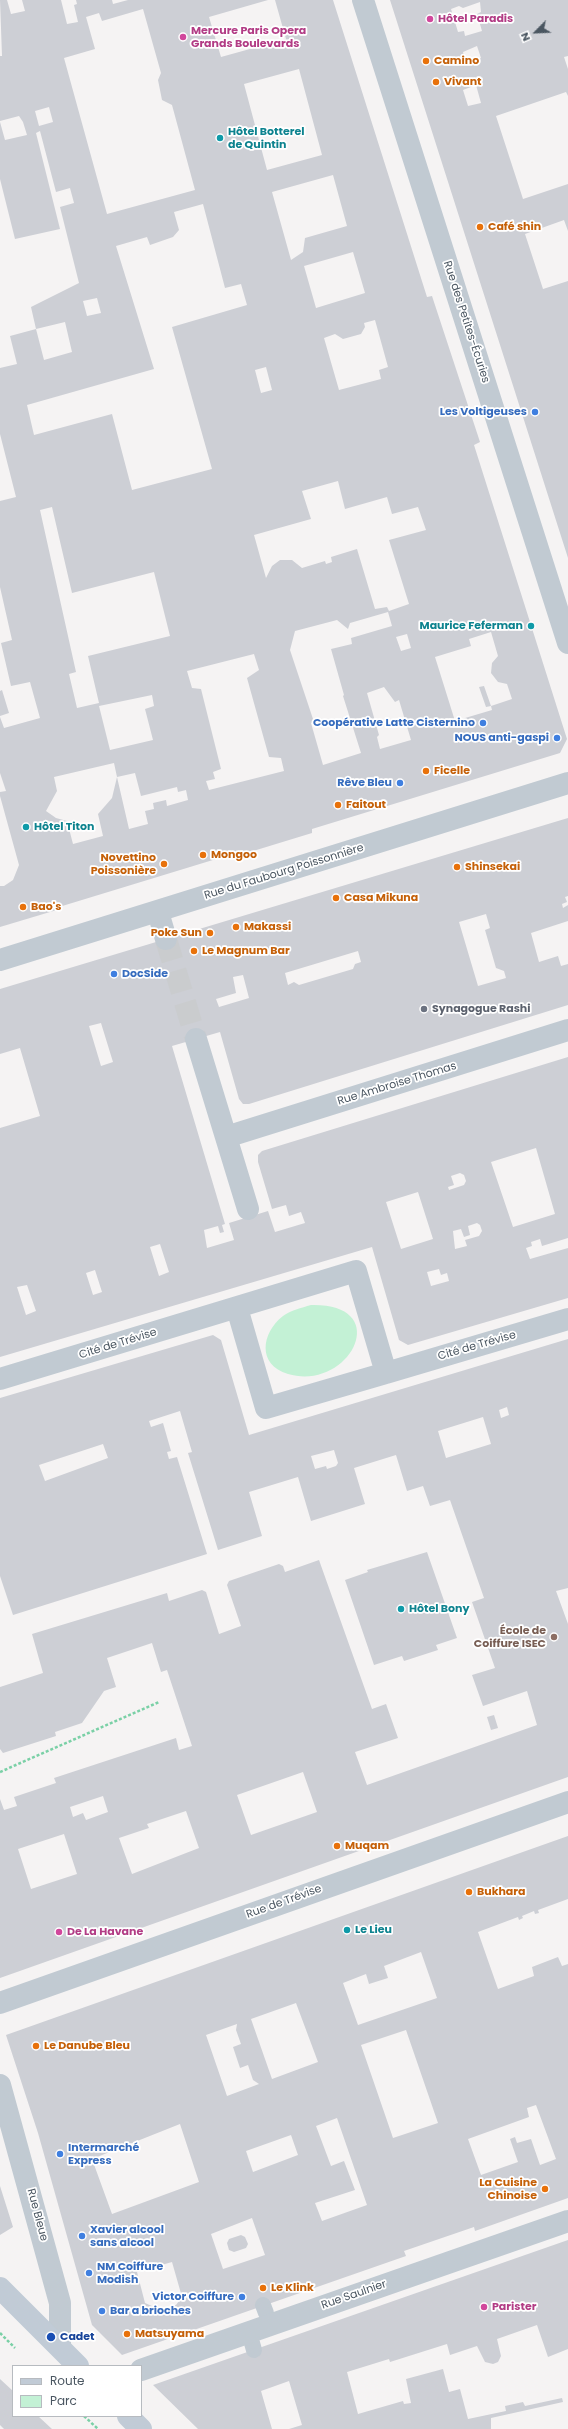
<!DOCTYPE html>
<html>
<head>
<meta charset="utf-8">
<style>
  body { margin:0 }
  #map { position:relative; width:568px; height:2429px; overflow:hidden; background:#f5f3f3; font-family:Poppins,sans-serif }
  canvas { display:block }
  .legend { position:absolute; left:12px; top:2365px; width:130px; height:52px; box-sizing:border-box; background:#fff; border:1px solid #b7bbc0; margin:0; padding:5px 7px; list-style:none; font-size:12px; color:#4a5661 }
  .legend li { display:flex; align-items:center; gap:8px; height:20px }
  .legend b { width:20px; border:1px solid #b7bbc0 }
  .north { position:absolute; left:516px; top:12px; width:40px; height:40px; -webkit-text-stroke:3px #fff; paint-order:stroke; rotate:246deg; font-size:11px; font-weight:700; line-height:16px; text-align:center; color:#4a5661 }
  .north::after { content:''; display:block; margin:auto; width:14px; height:18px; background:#4a5661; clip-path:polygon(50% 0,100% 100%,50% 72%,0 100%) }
</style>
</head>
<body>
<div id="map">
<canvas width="568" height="2429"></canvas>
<ul class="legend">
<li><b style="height:5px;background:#c1cbd6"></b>Route</li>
<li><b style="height:11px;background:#c3f1d5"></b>Parc</li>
</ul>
<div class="north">N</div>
</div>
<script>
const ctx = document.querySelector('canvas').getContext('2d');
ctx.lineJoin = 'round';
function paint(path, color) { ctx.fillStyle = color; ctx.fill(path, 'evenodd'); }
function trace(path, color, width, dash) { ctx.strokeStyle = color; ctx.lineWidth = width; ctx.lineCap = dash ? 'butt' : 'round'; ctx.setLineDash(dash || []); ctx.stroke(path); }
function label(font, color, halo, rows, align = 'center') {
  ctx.font = font + ' Poppins,sans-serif'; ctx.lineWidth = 3.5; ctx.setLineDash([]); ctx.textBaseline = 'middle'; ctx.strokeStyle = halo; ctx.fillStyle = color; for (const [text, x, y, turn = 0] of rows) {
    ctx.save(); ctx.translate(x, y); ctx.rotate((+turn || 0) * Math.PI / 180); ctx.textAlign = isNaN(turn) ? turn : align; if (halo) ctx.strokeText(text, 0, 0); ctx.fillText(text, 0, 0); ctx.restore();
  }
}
const green = new Path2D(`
  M 311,1305 C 395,1303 350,1392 288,1374 C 257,1365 261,1333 283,1316 C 291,1310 301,1308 311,1305 Z`);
const building = new Path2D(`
  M 0,0 L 7,0 L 11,14 L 25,11 L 22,0 L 61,0 L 67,24 L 78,22 L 74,5 L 77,4 L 76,0 L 112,0 L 113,4 L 128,0 L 268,0 L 209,17 L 221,57 L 286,39 L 275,0 L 333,0 L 427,297 L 432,296 L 480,442 L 474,445 L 567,739 L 560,753 L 312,829 L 312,833 L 227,859 L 226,856 L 59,907 L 60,909 L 0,927 L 0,886 L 4,886 L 13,880 L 19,865 L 0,796 L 0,792 L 6,791 L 0,773 L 0,717 L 4,728 L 40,718 L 30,682 L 11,686 L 1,643 L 12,640 L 0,587 L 0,501 L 16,497 L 0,434 L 0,368 L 17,364 L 10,336 L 36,329 L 44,360 L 72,352 L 65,322 L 36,329 L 31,307 L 79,283 L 60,207 L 74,203 L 70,188 L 56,192 L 40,131 L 36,133 L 60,229 L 15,239 L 0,179 L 0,122 L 5,140 L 27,135 L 23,122 L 19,116 L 0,121 L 0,56 L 2,56 ZM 143,9 L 161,73 L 158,80 L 162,100 L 172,105 L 195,190 L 107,214 L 64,58 L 95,49 L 86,17 L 99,13 L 102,21 ZM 299,69 L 322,155 L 267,170 L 244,84 ZM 49,107 L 53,122 L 39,126 L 35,111 ZM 333,175 L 347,226 L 305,238 L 303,252 L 291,260 L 272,192 ZM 203,204 L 225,288 L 241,284 L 247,305 L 172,327 L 212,469 L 132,490 L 112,414 L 34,435 L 27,405 L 154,369 L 116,246 L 147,237 L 150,245 L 173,237 L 179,230 L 174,212 ZM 353,252 L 365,293 L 316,308 L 304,266 ZM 97,298 L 101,313 L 87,316 L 83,301 ZM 375,320 L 388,367 L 379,370 L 381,379 L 339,390 L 324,338 L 335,334 L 343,339 L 361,334 L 365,327 L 364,323 ZM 266,367 L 272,390 L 261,393 L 255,370 ZM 338,481 L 345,509 L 387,497 L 392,514 L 418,507 L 426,530 L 389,540 L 409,604 L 389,611 L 387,607 L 375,609 L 357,549 L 331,557 L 332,562 L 326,564 L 325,561 L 302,568 L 292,560 L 280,560 L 272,566 L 266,578 L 254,535 L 311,519 L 302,491 ZM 52,507 L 72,593 L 154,572 L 170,636 L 88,656 L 99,703 L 77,708 L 69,674 L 76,672 L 40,510 ZM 388,612 L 392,626 L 351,638 L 352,644 L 331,649 L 344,695 L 343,696 L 361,753 L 323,765 L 311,723 L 314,722 L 290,650 L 295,631 L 337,620 L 348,629 L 350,623 ZM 491,632 L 498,656 L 492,663 L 491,673 L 498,682 L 507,684 L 512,699 L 491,706 L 492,710 L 455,721 L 435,657 L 471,646 L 469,639 ZM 407,634 L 411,648 L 401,651 L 396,637 ZM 254,654 L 259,670 L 247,678 L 269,757 L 281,758 L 284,771 L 209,790 L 206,781 L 215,779 L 213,772 L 221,769 L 201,689 L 192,688 L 187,671 ZM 384,687 L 395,702 L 399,700 L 411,740 L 380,749 L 377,737 L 379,735 L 367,693 ZM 152,695 L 154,706 L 145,709 L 153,740 L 110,750 L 99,706 ZM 114,763 L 117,777 L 135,773 L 141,796 L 177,787 L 178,792 L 186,790 L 188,800 L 167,806 L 166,800 L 153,803 L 154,809 L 145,811 L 148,824 L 129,829 L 117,777 L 112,798 L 98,814 L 103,836 L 73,844 L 67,821 L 56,818 L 46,811 L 57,791 L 54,777 Z
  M 390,0 L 568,0 L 568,56 L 564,57 L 568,69 L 568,96 L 566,92 L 496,116 L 523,199 L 568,184 L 568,231 L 564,220 L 525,234 L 543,289 L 568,281 L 568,558 ZM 480,2 L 481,12 L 477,14 L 482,31 L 465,36 L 464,31 L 458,32 L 451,9 L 459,6 L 463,8 ZM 477,46 L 481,58 L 467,65 L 463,52 ZM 476,85 L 481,103 L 468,106 L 463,90 Z
  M 484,686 L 491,706 L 486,707 L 479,687 Z
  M 2,690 L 9,713 L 0,716 L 0,691 Z
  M 568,818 L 568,896 L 565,897 L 567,902 L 562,904 L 563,908 L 568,905 L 568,921 L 531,933 L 539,962 L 558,956 L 561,966 L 568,964 L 568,1005 L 249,1104 L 243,1104 L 239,1099 L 220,1032 L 172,1046 L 225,1224 L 222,1225 L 224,1232 L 220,1233 L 218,1226 L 204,1230 L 207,1248 L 234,1240 L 229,1223 L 268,1211 L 275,1232 L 305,1223 L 301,1212 L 289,1216 L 286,1205 L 272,1209 L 258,1162 L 258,1155 L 262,1151 L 568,1057 L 568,1238 L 542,1246 L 540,1239 L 531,1242 L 532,1246 L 526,1248 L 530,1259 L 568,1248 L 568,1298 L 408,1345 L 399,1340 L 372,1247 L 0,1357 L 0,1128 L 40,1116 L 20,1048 L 0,1054 L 0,989 ZM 486,914 L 490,928 L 485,930 L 496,968 L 504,971 L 506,978 L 478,986 L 459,922 ZM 358,951 L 361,962 L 355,964 L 353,969 L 299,985 L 294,982 L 288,985 L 285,973 ZM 243,975 L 249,998 L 219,1007 L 216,999 L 236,993 L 233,977 ZM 101,1023 L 113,1062 L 101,1066 L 89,1026 ZM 536,1148 L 555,1214 L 513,1227 L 491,1162 ZM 460,1173 L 464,1175 L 466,1181 L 464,1185 L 449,1190 L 448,1187 L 454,1185 L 451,1176 ZM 418,1192 L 433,1239 L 401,1249 L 386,1202 ZM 477,1223 L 480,1225 L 482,1231 L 479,1236 L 465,1240 L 467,1246 L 455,1249 L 453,1231 L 461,1229 L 464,1237 L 470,1235 L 468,1226 ZM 160,1244 L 169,1272 L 159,1276 L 150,1247 ZM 439,1269 L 441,1275 L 447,1273 L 449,1281 L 431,1286 L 427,1272 ZM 95,1270 L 102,1292 L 93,1295 L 86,1273 ZM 27,1285 L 36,1311 L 26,1315 L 17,1287 Z
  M 213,1335 L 221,1340 L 249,1435 L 568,1339 L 568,1588 L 556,1591 L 568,1624 L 568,1777 L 0,1978 L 0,1799 L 4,1810 L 17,1806 L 14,1797 L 56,1783 L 54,1778 L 176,1738 L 179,1750 L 192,1746 L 167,1670 L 161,1672 L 152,1643 L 107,1658 L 116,1687 L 104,1691 L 82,1723 L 55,1732 L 56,1736 L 3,1753 L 0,1749 L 0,1687 L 43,1673 L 32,1634 L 167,1593 L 169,1601 L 202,1590 L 206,1592 L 219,1634 L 241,1626 L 227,1585 L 229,1581 L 279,1564 L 283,1566 L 285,1572 L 319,1560 L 372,1709 L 386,1704 L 398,1738 L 355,1752 L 367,1785 L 537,1725 L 527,1691 L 483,1706 L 472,1675 L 495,1668 L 472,1602 L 484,1598 L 450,1500 L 430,1506 L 423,1486 L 407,1491 L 396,1455 L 354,1468 L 365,1504 L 311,1521 L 298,1477 L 249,1492 L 262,1536 L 218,1550 L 188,1453 L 192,1452 L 180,1411 L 149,1421 L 151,1427 L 163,1423 L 171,1451 L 167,1452 L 169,1459 L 177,1457 L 207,1554 L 13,1615 L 0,1576 L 0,1398 ZM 507,1407 L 509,1415 L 501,1418 L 499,1410 ZM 483,1417 L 491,1444 L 446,1458 L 438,1431 ZM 103,1444 L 108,1458 L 45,1481 L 39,1465 ZM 334,1450 L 338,1463 L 336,1466 L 327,1469 L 326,1466 L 315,1469 L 311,1456 ZM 303,1772 L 317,1812 L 251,1835 L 237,1795 ZM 103,1796 L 108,1812 L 86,1820 L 83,1813 L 73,1817 L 70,1807 ZM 186,1811 L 199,1848 L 132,1874 L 119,1838 L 149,1828 L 147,1824 ZM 64,1834 L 77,1874 L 31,1889 L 18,1849 Z
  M 427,1552 L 457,1638 L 436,1645 L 438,1650 L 404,1661 L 402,1656 L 374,1665 L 345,1580 L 368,1572 L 367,1570 Z
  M 494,1715 L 498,1728 L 491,1730 L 487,1717 Z
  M 568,1836 L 568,1899 L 538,1910 L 539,1913 L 535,1914 L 534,1911 L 522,1916 L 523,1918 L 519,1920 L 518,1917 L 478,1932 L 498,1989 L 534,1976 L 532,1967 L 558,1957 L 562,1966 L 568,1964 L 568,2198 L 475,2231 L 474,2227 L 404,2251 L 406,2256 L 122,2355 L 92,2325 L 38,2133 L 6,2035 ZM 421,1952 L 437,1998 L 358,2025 L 343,1983 L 366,1974 L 369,1984 L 388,1978 L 384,1966 ZM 296,2003 L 318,2062 L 272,2079 L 251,2019 ZM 237,2024 L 236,2030 L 241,2044 L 233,2047 L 240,2068 L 248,2065 L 253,2080 L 259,2084 L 227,2096 L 206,2035 ZM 406,2030 L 438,2123 L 393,2138 L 361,2045 ZM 536,2105 L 556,2159 L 540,2165 L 531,2139 L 517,2143 L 515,2137 L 510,2139 L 518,2162 L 481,2175 L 468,2139 L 529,2117 L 527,2108 ZM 337,2118 L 367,2205 L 322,2221 L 315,2203 L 355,2190 L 344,2161 L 331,2166 L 316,2126 ZM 180,2124 L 199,2182 L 112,2214 L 92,2159 ZM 291,2135 L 298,2155 L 253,2172 L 246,2151 ZM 252,2218 L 265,2255 L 223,2269 L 211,2234 ZM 172,2262 L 182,2297 L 176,2305 L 161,2310 L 145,2303 L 137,2272 Z
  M 0,2186 L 13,2227 L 0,2235 Z
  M 241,2235 L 245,2237 L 248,2244 L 246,2248 L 234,2252 L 229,2250 L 227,2243 L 229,2239 Z
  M 568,2240 L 568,2349 L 548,2357 L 537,2325 L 497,2339 L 501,2356 L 498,2362 L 493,2364 L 485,2362 L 477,2346 L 450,2355 L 447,2344 L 390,2362 L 389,2359 L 347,2372 L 358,2414 L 403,2401 L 404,2404 L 411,2403 L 406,2379 L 443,2369 L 449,2392 L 460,2389 L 468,2419 L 506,2411 L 505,2406 L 523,2402 L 525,2406 L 562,2398 L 563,2402 L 491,2418 L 491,2429 L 289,2429 L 302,2425 L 289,2381 L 261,2391 L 272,2429 L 198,2429 L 153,2385 Z
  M 0,2379 L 13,2391 L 13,2416 L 38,2416 L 52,2429 L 4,2429 L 0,2425 Z`);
const minorTunnel = new Path2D(`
  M 166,939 L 196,1039`);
const path = new Path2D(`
  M 0,1772 L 159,1702
  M 0,2333 L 15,2348
  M 84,2416 L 98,2429`);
const service = new Path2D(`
  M 263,2305 L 266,2313
  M 252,2343 L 254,2350`);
const pedestrian = new Path2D(`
  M 158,912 L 166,939`);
const minor = new Path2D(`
  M 363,0 L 568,643
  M 196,1039 L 248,1209
  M 226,1137 L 568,1030
  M 237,1308 L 266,1408 L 386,1373
  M 0,1379 L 356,1271 L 386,1373 L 568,1319
  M 0,2003 L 568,1802
  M 0,2085 L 60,2303 L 60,2347
  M 141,2370 L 568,2221`);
const tertiary = new Path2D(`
  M 0,960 L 568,783`);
const secondary = new Path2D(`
  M 0,2288 L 78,2366
  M 128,2416 L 141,2429`);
const markers = [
  [430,19,4,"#d1479c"],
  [183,37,4,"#d1479c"],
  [426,61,4,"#e8710a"],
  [436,82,4,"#e8710a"],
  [220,138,4,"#0f9aa8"],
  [480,227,4,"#e8710a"],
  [535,412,4,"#3f7fe0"],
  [531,626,4,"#0f9aa8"],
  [483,723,4,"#3f7fe0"],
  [557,738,4,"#3f7fe0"],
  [426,771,4,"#e8710a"],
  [400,783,4,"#3f7fe0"],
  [338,805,4,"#e8710a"],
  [26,827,4,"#0f9aa8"],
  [203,855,4,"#e8710a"],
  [164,864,4,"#e8710a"],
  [457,867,4,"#e8710a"],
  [336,898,4,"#e8710a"],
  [23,907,4,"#e8710a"],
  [236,927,4,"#e8710a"],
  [210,933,4,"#e8710a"],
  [194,951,4,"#e8710a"],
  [114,974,4,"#3f7fe0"],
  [424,1009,4,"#6b7280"],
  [401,1609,4,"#0f9aa8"],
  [554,1637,4,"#8d6e63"],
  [337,1846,4,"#e8710a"],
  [469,1892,4,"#e8710a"],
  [347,1930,4,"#0f9aa8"],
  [59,1932,4,"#d1479c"],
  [36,2046,4,"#e8710a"],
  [60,2154,4,"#3f7fe0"],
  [545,2189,4,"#e8710a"],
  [82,2236,4,"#3f7fe0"],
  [89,2273,4,"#3f7fe0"],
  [263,2288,4,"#e8710a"],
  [242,2297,4,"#3f7fe0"],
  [484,2307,4,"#d1479c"],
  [102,2311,4,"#3f7fe0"],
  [127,2334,4,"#e8710a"],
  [51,2337,5,"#1a4fb4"]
];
const hotelNames = [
  ["Hôtel Paradis",438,19],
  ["Mercure Paris Opera",191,31],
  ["Grands Boulevards",191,44],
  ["De La Havane",67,1932],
  ["Parister",492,2307]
];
const foodNames = [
  ["Camino",434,61],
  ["Vivant",444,82],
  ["Café shin",488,227],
  ["Ficelle",434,771],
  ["Faitout",346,805],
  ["Mongoo",211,855],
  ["Novettino",156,858,"right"],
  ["Poissonière",156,871,"right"],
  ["Shinsekai",465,867],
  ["Casa Mikuna",344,898],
  ["Bao's",31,907],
  ["Makassi",244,927],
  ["Poke Sun",202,933,"right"],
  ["Le Magnum Bar",202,951],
  ["Muqam",345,1846],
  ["Bukhara",477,1892],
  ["Le Danube Bleu",44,2046],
  ["La Cuisine",537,2183,"right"],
  ["Chinoise",537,2196,"right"],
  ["Le Klink",271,2288],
  ["Matsuyama",135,2334]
];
const cultureNames = [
  ["Hôtel Botterel",228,132],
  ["de Quintin",228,145],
  ["Maurice Feferman",523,626,"right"],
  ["Hôtel Titon",34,827],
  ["Hôtel Bony",409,1609],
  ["Le Lieu",355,1930]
];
const streetNames = [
  ["Rue des Petites-Écuries",466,322,72],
  ["Rue du Faubourg Poissonnière",284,872,-17],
  ["Rue Ambroise Thomas",397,1084,-17],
  ["Cité de Trévise",118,1344,-17],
  ["Cité de Trévise",477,1346,-16],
  ["Rue de Trévise",284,1902,-20],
  ["Rue Bleue",37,2215,75],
  ["Rue Saulnier",354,2295,-19]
];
const shopNames = [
  ["Les Voltigeuses",527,412],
  ["Coopérative Latte Cisternino",475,723],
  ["NOUS anti-gaspi",549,738],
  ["Rêve Bleu",392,783],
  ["DocSide",122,974,"left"],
  ["Intermarché",68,2148,"left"],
  ["Express",68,2161,"left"],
  ["Xavier alcool",90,2230,"left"],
  ["sans alcool",90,2243,"left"],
  ["NM Coiffure",97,2267,"left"],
  ["Modish",97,2280,"left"],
  ["Victor Coiffure",234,2297],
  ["Bar a brioches",110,2311,"left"]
];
const worshipNames = [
  ["Synagogue Rashi",432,1009]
];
const educationNames = [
  ["École de",546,1631],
  ["Coiffure ISEC",546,1644]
];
const transitNames = [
  ["Cadet",60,2337]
];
paint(green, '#c3f1d5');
paint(building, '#cdcfd5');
trace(minorTunnel, '#caccce', 22, [22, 11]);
trace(path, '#7ad0a6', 2.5, [3, 2]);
trace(service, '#c1cad2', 16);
trace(pedestrian, '#c1cad2', 22);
trace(minor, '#c1cad2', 22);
trace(tertiary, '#c1cad2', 22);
trace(secondary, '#c1cbd6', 22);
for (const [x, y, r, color] of markers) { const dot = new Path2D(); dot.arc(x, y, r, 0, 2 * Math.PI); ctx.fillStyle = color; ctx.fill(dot); trace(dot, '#fff', 1.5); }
label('bold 11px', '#b23c85', '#fff', hotelNames, 'left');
label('bold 11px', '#c56008', '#fff', foodNames, 'left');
label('bold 11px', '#0d838f', '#fff', cultureNames, 'left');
label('11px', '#4a5661', '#fff', streetNames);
label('bold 11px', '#366cbe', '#fff', shopNames, 'right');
label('bold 11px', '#5b616d', '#fff', worshipNames, 'left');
label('bold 11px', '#785e54', '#fff', educationNames, 'right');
label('bold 11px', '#164399', '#fff', transitNames, 'left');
</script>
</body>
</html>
